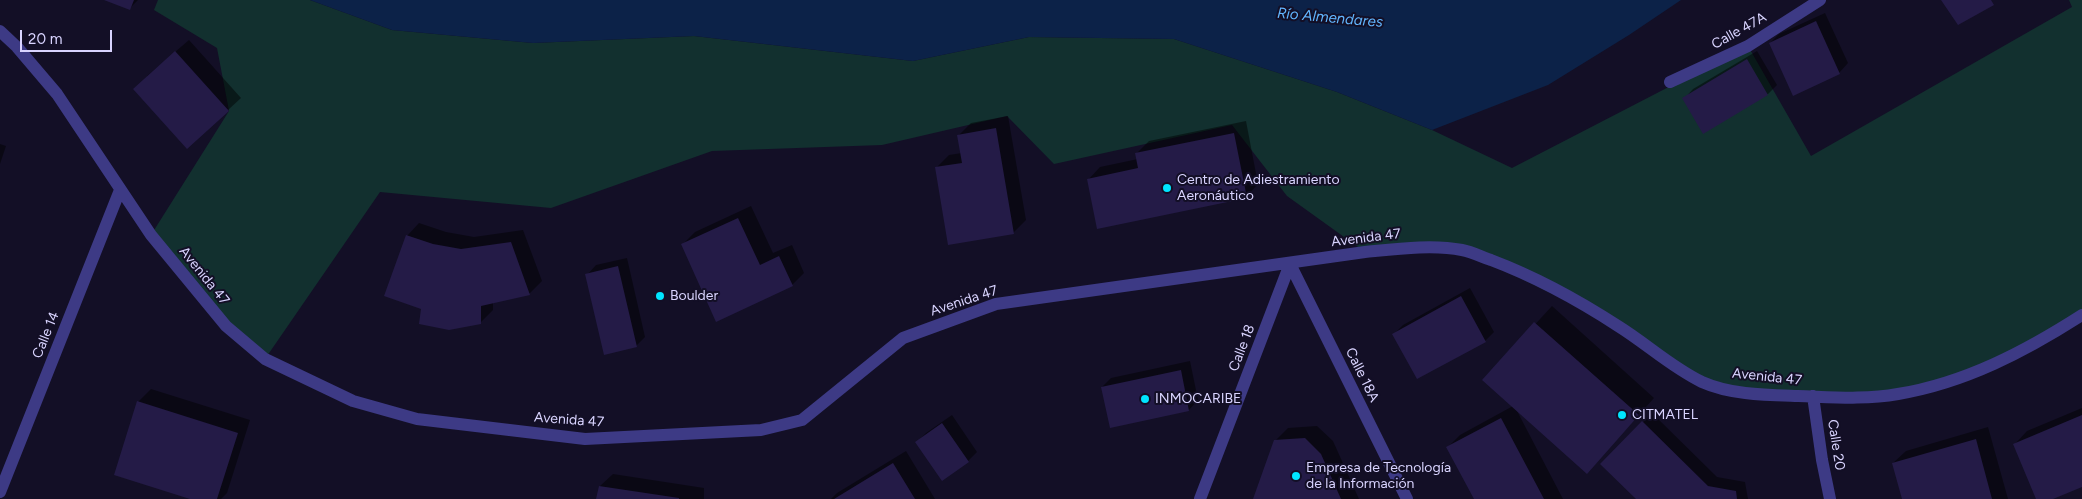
<!DOCTYPE html>
<html>
<head>
<meta charset="utf-8">
<style>
  body { margin:0 }
  #map { position:relative; width:2082px; height:499px; overflow:hidden; background:#130f26; font-family:Figtree,sans-serif }
  canvas { display:block }
  .scale { position:absolute; left:20px; top:30px; width:92px; height:22px; box-sizing:border-box; border:2px solid #d9d4ff; border-top:0; padding-left:6px; font-size:15px; line-height:18px; white-space:nowrap; color:#d9d4ff; -webkit-text-stroke:4px #130f26; paint-order:stroke }
</style>
</head>
<body>
<div id="map">
<canvas width="2082" height="499"></canvas>
<div class="scale">20 m</div>
</div>
<script>
const ctx = document.querySelector('canvas').getContext('2d');
ctx.lineJoin = 'round';
function paint(path, color) { ctx.fillStyle = color; ctx.fill(path, 'evenodd'); }
function trace(path, color, width, dash) { ctx.strokeStyle = color; ctx.lineWidth = width; ctx.lineCap = dash ? 'butt' : 'round'; ctx.setLineDash(dash || []); ctx.stroke(path); }
function label(font, color, halo, rows, align = 'center') {
  ctx.font = font + ' Figtree,sans-serif'; ctx.lineWidth = 4; ctx.setLineDash([]); ctx.textBaseline = 'middle'; ctx.strokeStyle = halo; ctx.fillStyle = color; for (const [text, x, y, turn = 0] of rows) {
    ctx.save(); ctx.translate(x, y); ctx.rotate((+turn || 0) * Math.PI / 180); ctx.textAlign = isNaN(turn) ? turn : align; if (halo) ctx.strokeText(text, 0, 0); ctx.fillText(text, 0, 0); ctx.restore();
  }
}
const green = new Path2D(`
  M 158,0 L 310,0 L 392,30 L 533,43 L 694,36 L 913,61 L 1029,37 L 1174,39 L 1337,92 L 1432,130 L 1512,168 L 1748,46 L 1811,156 L 2072,7 L 2069,0 L 2082,0 L 2082,315 L 2030,347 L 1897,395 L 1780,395 L 1703,382 L 1619,326 L 1462,250 L 1365,252 L 1287,196 L 1232,125 L 1054,164 L 1007,116 L 882,145 L 712,151 L 551,208 L 380,192 L 265,359 L 226,326 L 151,235 L 229,111 L 217,48 L 154,10 Z`);
const water = new Path2D(`
  M 310,0 L 1681,0 L 1629,35 L 1548,85 L 1432,130 L 1337,92 L 1174,39 L 1029,37 L 913,61 L 694,36 L 533,43 L 392,30 Z`);
const shadow = new Path2D(`
  M 107,0 L 138,0 L 129,9 Z
  M 1825,13 L 1848,63 L 1839,73 L 1770,43 L 1779,34 Z
  M 189,40 L 241,98 L 228,110 L 147,76 Z
  M 1757,51 L 1777,85 L 1768,94 L 1704,132 L 1684,99 L 1693,89 Z
  M 1008,116 L 1026,220 L 1013,233 L 936,168 L 949,155 L 962,153 L 959,135 L 971,123 Z
  M 1246,121 L 1258,184 L 1246,197 L 1088,180 L 1100,167 L 1138,159 L 1136,154 L 1149,141 Z
  M 0,144 L 6,146 L 0,164 Z
  M 751,206 L 773,253 L 792,245 L 804,273 L 792,285 L 682,245 L 695,232 Z
  M 419,223 L 446,232 L 474,237 L 523,230 L 542,281 L 530,293 L 493,302 L 493,310 L 480,323 L 422,308 L 407,236 Z
  M 627,258 L 645,337 L 636,346 L 587,275 L 596,265 Z
  M 1470,288 L 1494,332 L 1485,341 L 1394,334 L 1403,325 Z
  M 1552,306 L 1654,398 L 1587,472 L 1516,409 L 1563,499 L 1475,499 L 1448,447 L 1460,435 L 1513,406 L 1484,380 Z
  M 1190,361 L 1198,400 L 1189,410 L 1111,427 L 1102,387 L 1111,378 Z
  M 151,389 L 250,420 L 227,493 L 221,499 L 195,499 L 138,402 Z
  M 2082,408 L 2082,486 L 2050,499 L 2038,499 L 2015,444 L 2027,431 Z
  M 1652,413 L 1717,477 L 1745,482 L 1748,499 L 1637,499 L 1602,464 Z
  M 952,415 L 977,452 L 968,461 L 917,442 L 926,433 Z
  M 1317,426 L 1333,441 L 1359,499 L 1254,499 L 1275,441 L 1288,428 Z
  M 1988,427 L 2008,499 L 1903,499 L 1893,463 L 1906,451 Z
  M 906,451 L 935,499 L 831,499 L 837,493 Z
  M 613,474 L 704,488 L 704,499 L 597,499 L 600,486 Z`);
const building = new Path2D(`
  M 104,0 L 134,0 L 130,10 Z
  M 1941,0 L 1991,0 L 1994,5 L 1958,25 Z
  M 1816,21 L 1840,74 L 1793,96 L 1769,43 Z
  M 175,51 L 229,111 L 187,149 L 133,89 Z
  M 1747,59 L 1768,95 L 1703,134 L 1682,98 Z
  M 996,128 L 1014,234 L 948,245 L 935,167 L 962,163 L 957,135 Z
  M 1234,133 L 1247,198 L 1097,229 L 1087,179 L 1138,168 L 1135,153 Z
  M 738,218 L 760,265 L 779,256 L 793,286 L 716,322 L 681,244 Z
  M 406,235 L 433,244 L 461,249 L 511,242 L 530,295 L 481,306 L 481,324 L 449,330 L 419,324 L 421,309 L 384,296 Z
  M 618,266 L 637,347 L 604,355 L 585,274 Z
  M 1461,296 L 1486,342 L 1417,379 L 1392,334 Z
  M 1534,322 L 1639,415 L 1587,474 L 1482,380 Z
  M 1181,370 L 1189,411 L 1110,428 L 1101,387 Z
  M 137,401 L 238,433 L 217,499 L 190,499 L 114,475 Z
  M 2082,415 L 2082,487 L 2053,499 L 2036,499 L 2013,444 Z
  M 1501,418 L 1544,499 L 1474,499 L 1446,447 Z
  M 1642,421 L 1708,486 L 1736,491 L 1737,499 L 1636,499 L 1600,464 Z
  M 942,423 L 969,462 L 942,481 L 915,442 Z
  M 1305,438 L 1321,454 L 1341,499 L 1253,499 L 1274,440 Z
  M 1976,439 L 1992,499 L 1902,499 L 1892,463 Z
  M 893,463 L 915,499 L 834,499 Z
  M 599,486 L 679,498 L 679,499 L 596,499 Z`);
const minor = new Path2D(`
  M 0,31 L 17,47 L 57,94 L 151,235 L 226,326 L 265,359 L 353,401 L 417,419 L 585,439 L 761,430 L 802,420 L 903,338 L 996,304 L 1365,252 C 1395,249 1433,244 1462,250 C 1472,252 1482,257 1491,260 C 1536,277 1578,300 1618,326 C 1647,344 1671,367 1702,382 C 1731,395 1767,395 1798,396 C 1831,397 1865,400 1898,394 C 1965,383 2026,351 2082,315
  M 1670,82 L 1748,46 L 1820,0
  M 1290,264 L 1407,499
  M 1813,396 L 1822,460 L 1830,499
  M 0,492 L 120,190
  M 1200,499 L 1290,264`);
const markers = [
  [1167,188,5,"#00e5ff"],
  [660,296,5,"#00e5ff"],
  [1145,399,5,"#00e5ff"],
  [1622,415,5,"#00e5ff"],
  [1296,476,5,"#00e5ff"]
];
const streetNames = [
  ["Calle 47A",1739,31,-29],
  ["Avenida 47",1366,238,-7],
  ["Avenida 47",204,276,51],
  ["Avenida 47",964,301,-18],
  ["Calle 14",46,335,-68],
  ["Calle 18",1242,348,-69],
  ["Calle 18A",1362,375,64],
  ["Avenida 47",1767,377,6],
  ["Avenida 47",569,420,4],
  ["Calle 20",1836,445,81]
];
const poiNames = [
  ["Centro de Adiestramiento",1177,180],
  ["Aeronáutico",1177,196],
  ["Boulder",670,296],
  ["INMOCARIBE",1155,399],
  ["CITMATEL",1632,415],
  ["Empresa de Tecnología",1306,468],
  ["de la Información",1306,484]
];
const waterNames = [
  ["Río Almendares",1330,18,5]
];
paint(green, '#12302f');
paint(water, '#0c2248');
paint(shadow, '#0007');
paint(building, '#241b47');
trace(minor, '#3d3a85', 12);
for (const [x, y, r, color] of markers) { const dot = new Path2D(); dot.arc(x, y, r, 0, 2 * Math.PI); ctx.fillStyle = color; ctx.fill(dot); trace(dot, '#130f26', 2); }
label('14px', '#d9d4ff', '#130f26', streetNames);
label('14px', '#d9d4ff', '#130f26', poiNames, 'left');
label('italic 15px', '#62b6ff', '#130f26', waterNames);
</script>
</body>
</html>
